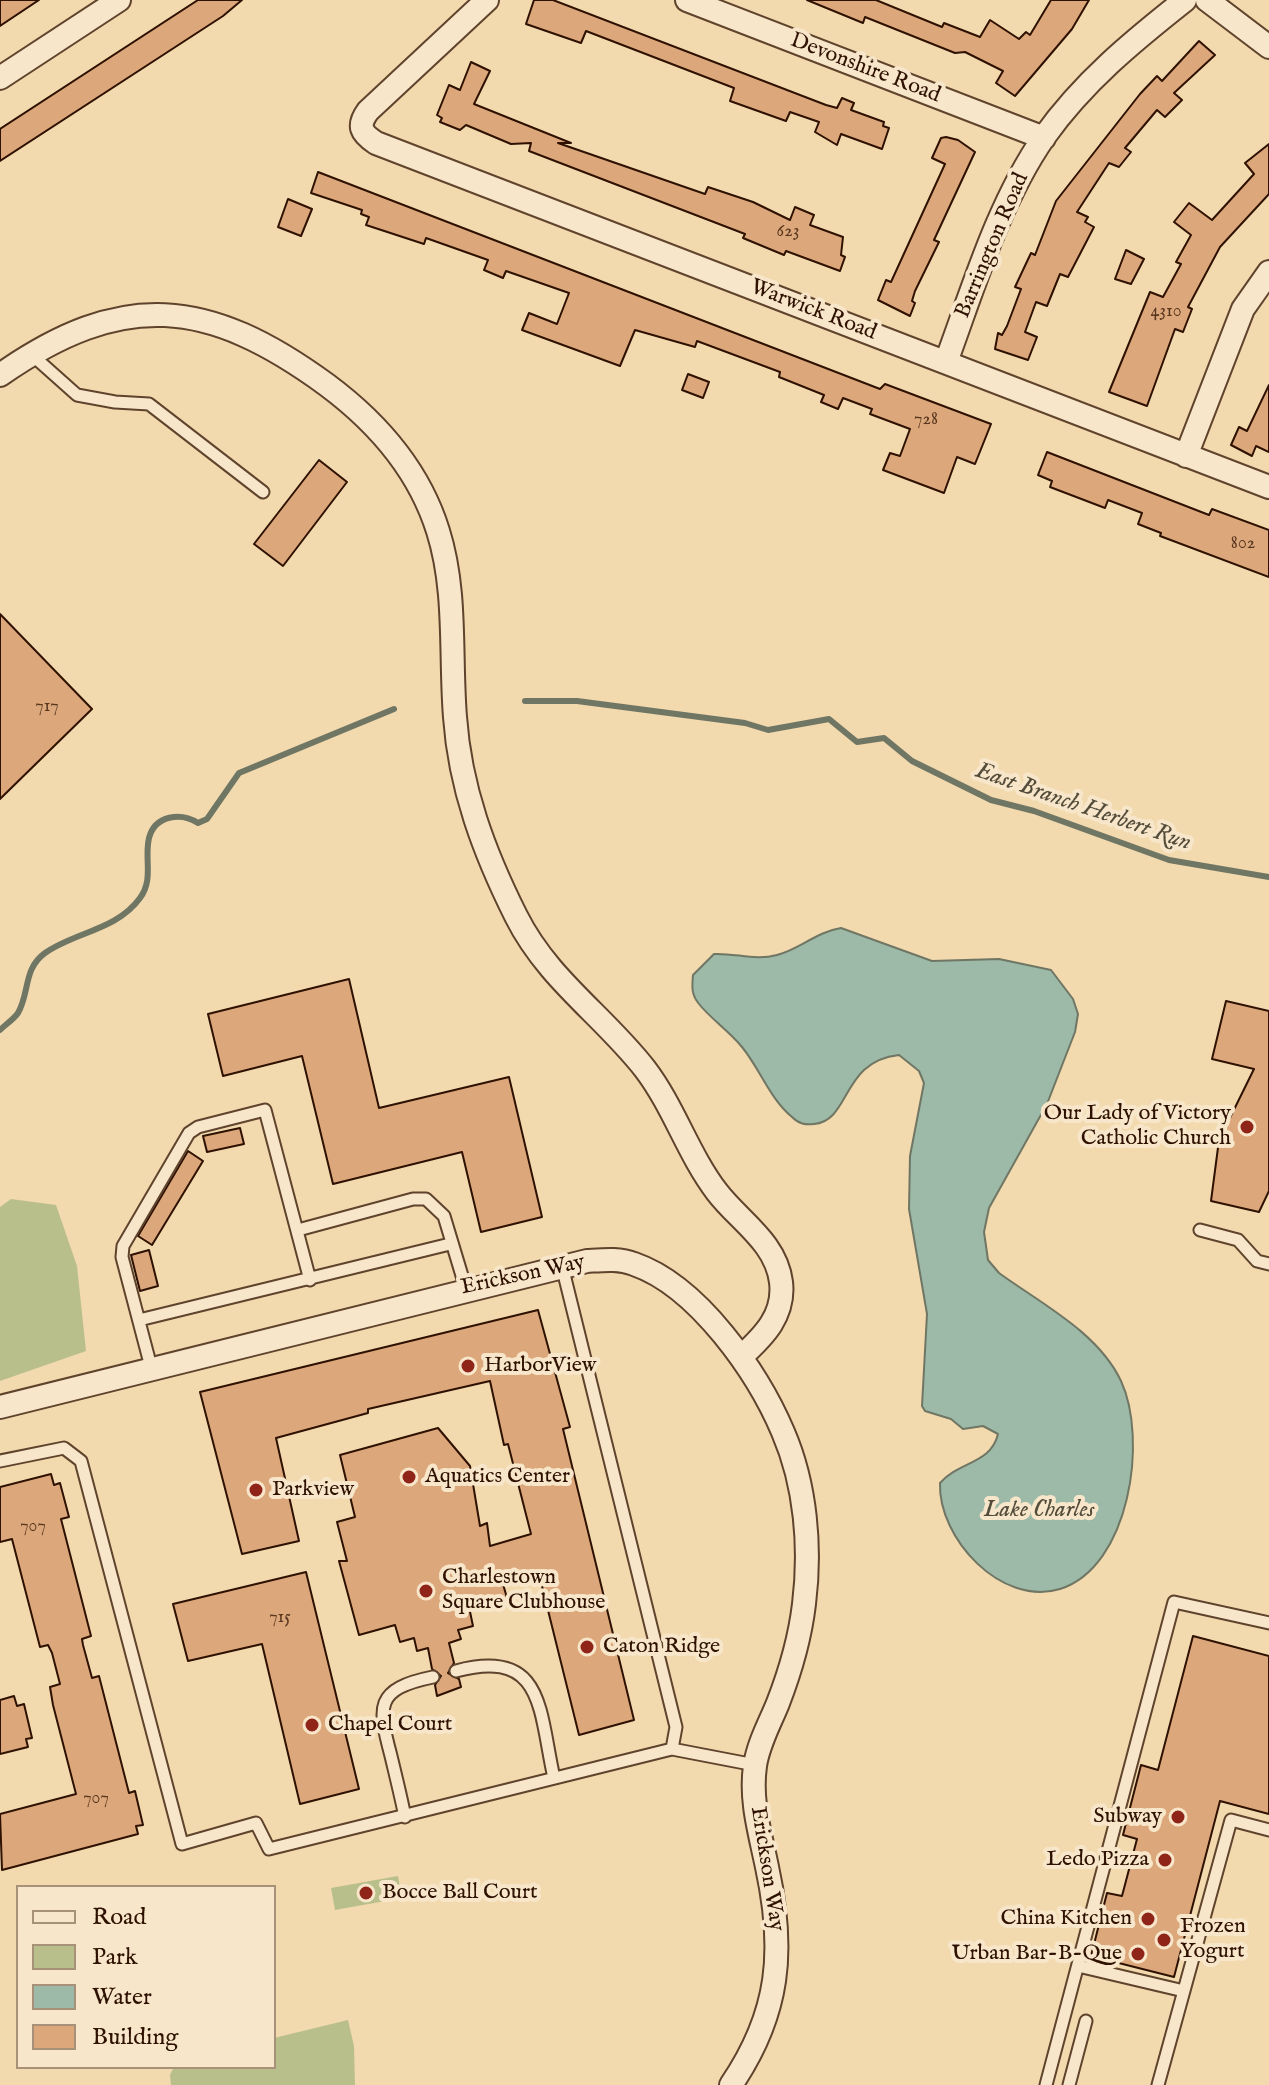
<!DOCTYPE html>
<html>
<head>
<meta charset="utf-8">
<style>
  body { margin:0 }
  #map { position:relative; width:1269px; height:2085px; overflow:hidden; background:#f2d9ae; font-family:"IM FELL English",serif }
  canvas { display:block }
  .legend { position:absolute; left:16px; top:1885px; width:260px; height:184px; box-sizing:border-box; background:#f7e6ca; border:2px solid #a79179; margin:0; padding:10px 14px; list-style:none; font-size:24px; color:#2e1100 }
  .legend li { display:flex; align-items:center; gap:16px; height:40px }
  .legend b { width:40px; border:2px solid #a79179 }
</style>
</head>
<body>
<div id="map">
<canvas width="1269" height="2085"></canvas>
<ul class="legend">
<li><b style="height:10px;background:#f7e6ca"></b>Road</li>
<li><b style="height:22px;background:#b9bf8b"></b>Park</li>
<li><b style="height:22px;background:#9cbaa7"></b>Water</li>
<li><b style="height:22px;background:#dca87b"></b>Building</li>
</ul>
</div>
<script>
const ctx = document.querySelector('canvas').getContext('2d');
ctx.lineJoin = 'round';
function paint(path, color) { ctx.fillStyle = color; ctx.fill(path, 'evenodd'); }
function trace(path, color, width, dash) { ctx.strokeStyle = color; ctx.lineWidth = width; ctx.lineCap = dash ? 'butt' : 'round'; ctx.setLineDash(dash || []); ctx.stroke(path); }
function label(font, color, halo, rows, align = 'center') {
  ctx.font = font + ' "IM FELL English",serif'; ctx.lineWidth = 8; ctx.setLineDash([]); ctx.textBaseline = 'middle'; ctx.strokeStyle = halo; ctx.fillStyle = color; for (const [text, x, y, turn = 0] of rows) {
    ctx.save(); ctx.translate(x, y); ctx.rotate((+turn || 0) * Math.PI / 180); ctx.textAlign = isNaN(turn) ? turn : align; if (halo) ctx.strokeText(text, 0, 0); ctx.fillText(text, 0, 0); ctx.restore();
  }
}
const green = new Path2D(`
  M 11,1199 L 56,1205 L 77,1266 L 86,1351 L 0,1381 L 0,1207 Z
  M 398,1876 L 402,1898 L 335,1910 L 331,1888 Z
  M 348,2020 L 354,2046 L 355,2085 L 171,2085 L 170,2075 L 174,2067 L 274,2067 L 274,2038 Z`);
const water = new Path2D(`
  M 841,928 L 932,961 L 999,959 L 1051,970 L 1073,999 L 1078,1014 L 1075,1032 L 1047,1104 L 989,1208 L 984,1232 L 988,1260 L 999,1273 C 1040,1303 1098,1332 1121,1381 C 1148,1439 1130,1567 1060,1589 C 1001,1607 938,1538 940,1483 C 959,1461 991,1464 998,1434 L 983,1426 L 963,1429 L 951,1419 L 925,1411 L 922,1406 L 927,1314 L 909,1209 L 910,1156 L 924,1083 L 919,1071 L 899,1055 C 841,1061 851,1121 814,1124 C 805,1125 799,1124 792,1117 C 770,1099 760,1069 742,1047 C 729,1031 711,1019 699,1004 C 691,994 692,986 693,975 L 714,954 C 736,953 755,961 777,955 C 800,949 816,932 841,928 Z`);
const stream = new Path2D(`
  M 525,701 L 577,701 L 745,723 L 768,730 L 829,719 L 857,742 L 884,738 L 912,761 L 991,800 L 1034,811 L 1169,860 L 1269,877
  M 0,1030 C 5,1025 14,1019 18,1013 C 30,992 23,969 45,953 C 75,932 117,930 140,898 C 154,879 144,859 149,838 C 155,815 181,812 198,823 L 207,819 L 239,773 L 394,709`);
const building = new Path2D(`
  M 0,0 L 39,0 L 0,26 Z
  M 198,0 L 242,0 L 223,16 L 0,161 L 0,129 Z
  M 534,0 L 553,0 L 826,105 L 837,108 L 842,98 L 854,103 L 851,110 L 884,122 L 883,126 L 889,128 L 882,149 L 841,134 L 837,145 L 815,132 L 819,122 L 790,112 L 786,121 L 730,101 L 734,88 L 586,31 L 581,43 L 526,24 Z
  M 807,0 L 876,0 L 942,27 L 944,23 L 980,37 L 990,20 L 1019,39 L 1026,32 L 1030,35 L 1051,0 L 1089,0 L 1072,29 L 1015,96 L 996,83 L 1003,71 L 965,52 L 955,53 L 865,17 L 863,23 Z
  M 1199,41 L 1215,55 L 1174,93 L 1182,100 L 1165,117 L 1157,110 L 1125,148 L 1131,152 L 1119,167 L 1109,163 L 1077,212 L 1088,217 L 1085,222 L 1094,227 L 1068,277 L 1060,274 L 1047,306 L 1036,302 L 1025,332 L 1037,337 L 1028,360 L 995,349 L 998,333 L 1002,335 L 1007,326 L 1021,289 L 1015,287 L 1031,253 L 1035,255 L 1056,201 L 1140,94 L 1157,76 L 1162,81 Z
  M 471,62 L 490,71 L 474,104 L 571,143 L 558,143 L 705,194 L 708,187 L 753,202 L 790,220 L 795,207 L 814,215 L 810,225 L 843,237 L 841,255 L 845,257 L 840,271 L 786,251 L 784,255 L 743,238 L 745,234 L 529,151 L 531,143 L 511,144 L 466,125 L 460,130 L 440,122 L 442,118 L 437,115 L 449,85 L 460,90 Z
  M 946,137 L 958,140 L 975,152 L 934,240 L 939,242 L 915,291 L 912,301 L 915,303 L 910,316 L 878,300 L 886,280 L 891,282 L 945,164 L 932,158 L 941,138 Z
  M 1269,144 L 1269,194 L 1220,247 L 1188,307 L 1192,309 L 1183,332 L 1175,329 L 1147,406 L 1109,392 L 1150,292 L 1163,297 L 1181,264 L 1176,262 L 1191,235 L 1174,222 L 1189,203 L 1212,220 L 1254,174 L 1245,163 Z
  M 318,172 L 880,389 L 885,384 L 991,424 L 975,464 L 957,457 L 944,493 L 883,470 L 890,453 L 900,456 L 910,429 L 870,414 L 872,409 L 843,398 L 838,409 L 821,402 L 824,395 L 779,377 L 780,372 L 697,341 L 695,347 L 635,330 L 620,366 L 522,330 L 529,313 L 557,324 L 569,293 L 506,271 L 503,278 L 484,270 L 488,260 L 426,238 L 424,244 L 366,225 L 369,217 L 361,214 L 362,210 L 311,193 Z
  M 288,199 L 312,209 L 301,236 L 278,227 Z
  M 1126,250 L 1144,259 L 1131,284 L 1115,279 Z
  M 688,374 L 709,382 L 703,398 L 682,390 Z
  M 1269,385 L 1269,452 L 1256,446 L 1252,456 L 1231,445 L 1239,427 L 1247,431 Z
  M 1047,452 L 1209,515 L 1212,509 L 1269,530 L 1269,577 L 1160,536 L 1161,533 L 1138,524 L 1142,513 L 1108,500 L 1105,508 L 1050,487 L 1052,481 L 1038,475 Z
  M 319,460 L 347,482 L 283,566 L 254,544 Z
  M 0,614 L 92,709 L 0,799 Z
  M 349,979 L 379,1108 L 509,1077 L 542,1217 L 481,1232 L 462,1152 L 333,1184 L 302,1056 L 223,1076 L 208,1014 Z
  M 1226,1001 L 1269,1011 L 1269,1191 L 1259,1212 L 1211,1201 L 1219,1140 L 1254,1069 L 1212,1059 Z
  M 240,1128 L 244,1144 L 207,1152 L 203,1136 Z
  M 188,1151 L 203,1161 L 152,1245 L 138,1236 Z
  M 149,1250 L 158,1286 L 140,1291 L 131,1255 Z
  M 538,1310 L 570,1427 L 563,1429 L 634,1720 L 579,1735 L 539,1574 L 503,1584 L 507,1598 L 469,1607 L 473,1626 L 458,1630 L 461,1639 L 449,1643 L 454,1663 L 448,1673 L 459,1679 L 461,1687 L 437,1696 L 435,1685 L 441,1676 L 432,1669 L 428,1648 L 417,1651 L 414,1638 L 400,1642 L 395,1625 L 359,1635 L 339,1561 L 347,1561 L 337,1522 L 355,1517 L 340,1455 L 438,1428 L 470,1466 L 480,1526 L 487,1523 L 490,1546 L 531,1534 L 508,1444 L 504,1445 L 490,1381 L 368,1409 L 368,1413 L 276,1438 L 299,1541 L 242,1554 L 200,1392 Z
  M 51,1474 L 54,1485 L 60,1483 L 69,1517 L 61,1519 L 91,1636 L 82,1639 L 83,1645 L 92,1678 L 99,1676 L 129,1793 L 135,1791 L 143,1825 L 136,1826 L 138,1834 L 2,1870 L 0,1814 L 76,1794 L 53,1705 L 50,1687 L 60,1684 L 52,1653 L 48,1645 L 40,1647 L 12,1539 L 0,1542 L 0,1487 Z
  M 306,1572 L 359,1789 L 300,1804 L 262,1644 L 188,1661 L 173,1604 Z
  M 1193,1636 L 1269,1656 L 1269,1814 L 1220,1801 L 1174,1977 L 1091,1956 L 1107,1893 L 1122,1896 L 1137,1839 L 1123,1835 L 1141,1765 L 1158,1770 Z
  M 14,1696 L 17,1706 L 24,1704 L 32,1738 L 26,1739 L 28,1747 L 0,1754 L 0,1700 Z`);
const service = new Path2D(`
  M 31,354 L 77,395 L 115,402 L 149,404 L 263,492
  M 298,1230 L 413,1199 L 426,1199 L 444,1216 L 466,1289
  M 1200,1230 L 1238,1240 L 1257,1261 L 1269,1264
  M 562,1266 L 676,1727 L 672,1749
  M 139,1320 L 450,1244
  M 151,1367 L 122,1257 L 123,1246 L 189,1133 L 198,1127 L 265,1110 L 310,1280
  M 0,1461 L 64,1448 L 81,1461 L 182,1844 L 256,1823 L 269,1849 L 672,1749 L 755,1765
  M 456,1671 C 545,1647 539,1712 554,1778
  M 405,1817 C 401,1797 396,1777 391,1756 C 378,1707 374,1689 433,1677
  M 1078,1966 L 1184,1991
  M 1046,2085 L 1174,1602 L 1269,1623
  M 1069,2085 L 1086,2021
  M 1158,2085 L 1231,1820 L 1269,1830`);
const minor = new Path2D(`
  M 487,0 L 368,111 C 357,126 361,133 376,143 L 1269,487
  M 687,0 L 1044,138
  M 1207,0 L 1269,47
  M 0,78 L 119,0
  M 946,362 C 974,286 998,204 1044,137 C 1083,82 1133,41 1185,0
  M 0,375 C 123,289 208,298 327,385 C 378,423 419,470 438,531 C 457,591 450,655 455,717 C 460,788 484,852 516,916 C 548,980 603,1015 645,1069 C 674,1107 688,1154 717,1192 C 739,1221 776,1242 781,1282 C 785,1315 764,1336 741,1357
  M 1186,456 L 1243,309 L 1269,272
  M 0,1407 L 587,1261 C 603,1260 619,1258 634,1264 C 698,1286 758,1373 783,1432 C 806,1485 811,1548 804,1604 C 800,1638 790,1672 778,1703 C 770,1723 758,1744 755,1766 C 750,1800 760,1833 767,1867 C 785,1950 780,2013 731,2085`);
const markers = [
  [1247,1127,8,"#8f2418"],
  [468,1366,8,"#8f2418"],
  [409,1477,8,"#8f2418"],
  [256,1490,8,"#8f2418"],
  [426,1591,8,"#8f2418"],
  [587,1647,8,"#8f2418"],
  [312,1725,8,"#8f2418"],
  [1178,1817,8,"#8f2418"],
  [1165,1860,8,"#8f2418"],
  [366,1893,8,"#8f2418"],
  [1148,1919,8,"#8f2418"],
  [1164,1940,8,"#8f2418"],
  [1138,1954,8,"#8f2418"]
];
const numberNames = [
  ["623",788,232],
  ["4310",1166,312],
  ["728",926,420],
  ["802",1243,544],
  ["717",47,707],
  ["707",33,1527],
  ["715",280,1618],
  ["707",96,1799]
];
const streetNames = [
  ["Devonshire Road",865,69,21],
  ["Barrington Road",993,246,-67],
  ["Warwick Road",813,311,21],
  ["Erickson Way",523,1276,-12],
  ["Erickson Way",766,1869,81]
];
const poiNames = [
  ["Our Lady of Victory",1231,1114,"right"],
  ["Catholic Church",1231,1139,"right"],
  ["HarborView",484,1366],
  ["Aquatics Center",425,1477],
  ["Parkview",272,1490],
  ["Charlestown",442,1578],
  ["Square Clubhouse",442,1603],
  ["Caton Ridge",603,1647],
  ["Chapel Court",328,1725],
  ["Subway",1162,1817,"right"],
  ["Ledo Pizza",1149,1860,"right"],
  ["Bocce Ball Court",382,1893],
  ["China Kitchen",1132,1919,"right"],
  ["Frozen",1180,1927],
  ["Yogurt",1180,1952],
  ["Urban Bar-B-Que",1122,1954,"right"]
];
const waterNames = [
  ["East Branch Herbert Run",1083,808,19],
  ["Lake Charles",1039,1511]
];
paint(green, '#b9bf8b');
paint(water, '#9cbaa7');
trace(water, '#707664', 2);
trace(stream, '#707664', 6);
paint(building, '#dca87b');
trace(building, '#2e1100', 2);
trace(service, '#5f432c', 15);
trace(minor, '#5f432c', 26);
trace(service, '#f7e6ca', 11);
trace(minor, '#f7e6ca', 22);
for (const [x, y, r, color] of markers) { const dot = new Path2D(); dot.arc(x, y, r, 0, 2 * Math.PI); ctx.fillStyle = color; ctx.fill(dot); trace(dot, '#f7e6ca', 3); }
label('18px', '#5a371f', null, numberNames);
label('22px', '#2e1100', '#f7e6ca', streetNames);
label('22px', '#2e1100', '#f7e6ca', poiNames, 'left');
label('italic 24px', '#544c3a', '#f7e6ca', waterNames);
</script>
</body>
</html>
